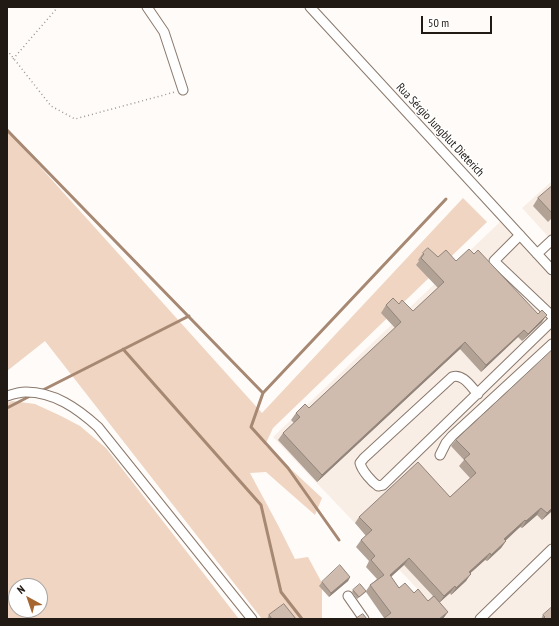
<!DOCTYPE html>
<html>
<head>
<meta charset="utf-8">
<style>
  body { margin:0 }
  #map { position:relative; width:559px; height:626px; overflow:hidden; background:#fffbf8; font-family:"PT Sans Narrow",sans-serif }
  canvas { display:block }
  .frame { position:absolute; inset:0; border:8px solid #201914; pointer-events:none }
  .north { position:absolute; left:8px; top:578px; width:40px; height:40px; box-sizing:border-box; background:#fff; border:1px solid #a6a3a1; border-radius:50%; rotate:320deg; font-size:11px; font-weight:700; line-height:16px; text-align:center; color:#201914 }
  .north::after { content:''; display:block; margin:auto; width:14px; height:18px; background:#a76630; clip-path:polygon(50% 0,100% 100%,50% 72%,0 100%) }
  .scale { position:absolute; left:421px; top:16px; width:71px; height:18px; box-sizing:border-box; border:2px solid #201914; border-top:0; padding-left:5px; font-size:12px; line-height:14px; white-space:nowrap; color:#201914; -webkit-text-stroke:3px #fff; paint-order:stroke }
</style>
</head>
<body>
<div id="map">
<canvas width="559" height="626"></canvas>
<div class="frame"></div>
<div class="north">N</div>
<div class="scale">50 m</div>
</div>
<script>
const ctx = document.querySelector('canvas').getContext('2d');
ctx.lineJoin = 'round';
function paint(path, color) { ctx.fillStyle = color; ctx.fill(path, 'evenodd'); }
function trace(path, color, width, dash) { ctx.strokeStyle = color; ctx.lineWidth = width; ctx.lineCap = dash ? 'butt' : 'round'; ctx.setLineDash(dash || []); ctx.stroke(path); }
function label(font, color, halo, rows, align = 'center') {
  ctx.font = font + ' "PT Sans Narrow",sans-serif'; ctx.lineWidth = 3; ctx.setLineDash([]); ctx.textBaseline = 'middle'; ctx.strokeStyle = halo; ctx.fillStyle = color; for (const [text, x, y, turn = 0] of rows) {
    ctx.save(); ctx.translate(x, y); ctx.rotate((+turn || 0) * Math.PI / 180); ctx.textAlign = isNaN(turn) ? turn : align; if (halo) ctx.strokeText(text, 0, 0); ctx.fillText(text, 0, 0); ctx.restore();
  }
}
const built = new Path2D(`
  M 552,181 L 552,241 L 522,208 Z
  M 501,221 L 552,278 L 552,619 L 446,619 L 273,437 Z`);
const green = new Path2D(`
  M 7,130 L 262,413 L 463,198 L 487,222 L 273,428 L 265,445 L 322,498 L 315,515 L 266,472 L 250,473 L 279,527 L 295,559 L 308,557 L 322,583 L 322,619 L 262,619 L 45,341 L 7,371 Z
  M 12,401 L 35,404 L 61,416 L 80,426 L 106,448 L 239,619 L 7,619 L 7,403 ZM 16,586 L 40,586 L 40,610 L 16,610 Z`);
const stream = new Path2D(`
  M 7,130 L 263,393 L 446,199
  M 123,349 L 261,505 L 281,592 L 302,619
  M 41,391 L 189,316
  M 263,393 L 251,427 L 288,468 L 339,540
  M 7,408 L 32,395`);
const path = new Path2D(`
  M 7,50 L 51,106 L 75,119 L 175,92
  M 13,59 L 58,7`);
const minor = new Path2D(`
  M 147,7 L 164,32 L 183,90
  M 310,7 L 552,270
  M 520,235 L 494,261 L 552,316
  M 537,254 L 552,240
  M 478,394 C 471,387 463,373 452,377 L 364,458 L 360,463 C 362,471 372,482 378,486 L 383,485 L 552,321
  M 7,396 C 13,394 20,392 26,392 C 54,392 77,408 98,427 L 252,619
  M 440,455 L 446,443 L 452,436 L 552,344
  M 348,596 L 364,619
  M 480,619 L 552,549`);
const wall = new Path2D(`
  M 552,186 L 552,218 L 548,222 L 533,206 L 538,198 Z
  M 423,253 L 438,257 L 456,261 L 542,322 L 522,341 L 518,337 L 481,372 L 460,349 L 317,482 L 278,440 L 283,433 L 294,423 L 291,420 L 296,413 L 309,408 L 395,328 L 381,313 L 386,305 L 399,304 L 413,311 L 438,288 L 416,265 L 419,261 L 418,260 Z
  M 456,440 L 552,511 L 542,520 L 537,515 L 522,528 L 520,527 L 505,540 L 506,541 L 501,548 L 487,561 L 485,560 L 470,573 L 466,581 L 451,595 L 450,593 L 440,602 L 384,618 L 366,592 L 357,599 L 352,592 L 353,590 L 366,591 L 370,585 L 377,579 L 366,567 L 369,561 L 356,547 L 361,540 L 366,536 L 355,523 L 359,517 L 450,497 L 470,478 L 459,466 L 464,460 L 451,446 ZM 404,565 L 433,596 L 428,601 L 414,593 L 399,588 L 391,577 Z
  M 350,577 L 348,581 L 329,597 L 319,586 L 322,582 Z
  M 269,615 L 296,619 L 267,619 Z
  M 543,615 L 552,619 L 541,619 Z`);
const shadedWall = new Path2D(`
  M 547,315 L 542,322 L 522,341 L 528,334 Z
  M 524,330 L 518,337 L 481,372 L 486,365 Z
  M 465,342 L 460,349 L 317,482 L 322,475 Z
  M 541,508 L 537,515 L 522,528 L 526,521 Z
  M 552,508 L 552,511 L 542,520 L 547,513 Z
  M 525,520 L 520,527 L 500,546 L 504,539 Z
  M 506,541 L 501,548 L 487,561 L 491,555 Z
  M 490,553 L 485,560 L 464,579 L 469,572 Z
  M 409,558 L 404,565 L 385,582 L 390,575 Z
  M 471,574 L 466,581 L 451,595 L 456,588 Z
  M 350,577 L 348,581 L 329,597 L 331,593 Z
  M 455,586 L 450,593 L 439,603 L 444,596 Z
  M 448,612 L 443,619 L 439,619 Z`);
const building = new Path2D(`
  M 552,186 L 552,213 L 538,198 Z
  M 428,248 L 438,257 L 446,250 L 456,261 L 469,249 L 474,254 L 478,250 L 538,314 L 542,310 L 547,315 L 528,334 L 524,330 L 486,365 L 465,342 L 322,475 L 283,433 L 300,417 L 296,413 L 305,404 L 309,408 L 401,322 L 386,305 L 393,298 L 399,304 L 402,300 L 413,311 L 444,282 L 421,258 L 424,254 L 423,253 Z
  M 552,350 L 552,508 L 547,513 L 541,508 L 526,521 L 525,520 L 504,539 L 506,541 L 491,555 L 490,553 L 469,572 L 471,574 L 456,588 L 455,586 L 444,596 L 409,558 L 390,575 L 399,588 L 405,583 L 414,593 L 418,589 L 428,601 L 434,596 L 448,612 L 439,619 L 383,619 L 391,613 L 370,585 L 384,575 L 371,560 L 375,556 L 361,540 L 372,530 L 359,517 L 418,462 L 450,497 L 476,473 L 464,459 L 470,454 L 456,440 Z
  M 340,565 L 350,577 L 331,593 L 322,582 Z
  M 360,584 L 366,591 L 359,597 L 353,590 Z
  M 284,604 L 296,619 L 272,619 L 269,615 Z
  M 552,607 L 552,619 L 543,619 L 545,617 L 543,615 Z
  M 363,614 L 367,619 L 355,619 Z`);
const streetNames = [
  ["Rua Sérgio Jungblut Dieterich",440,130,47]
];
paint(built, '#f9eee6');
paint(green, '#efd5c2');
trace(stream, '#a68873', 3);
trace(minor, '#8b796c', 11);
trace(path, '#9b9692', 1.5, [1, 3]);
trace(minor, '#fff', 9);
paint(wall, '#b2a296');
paint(shadedWall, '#91847a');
paint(building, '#cfbcae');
trace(building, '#91847a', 1);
label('12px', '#201914', '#fff', streetNames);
</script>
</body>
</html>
